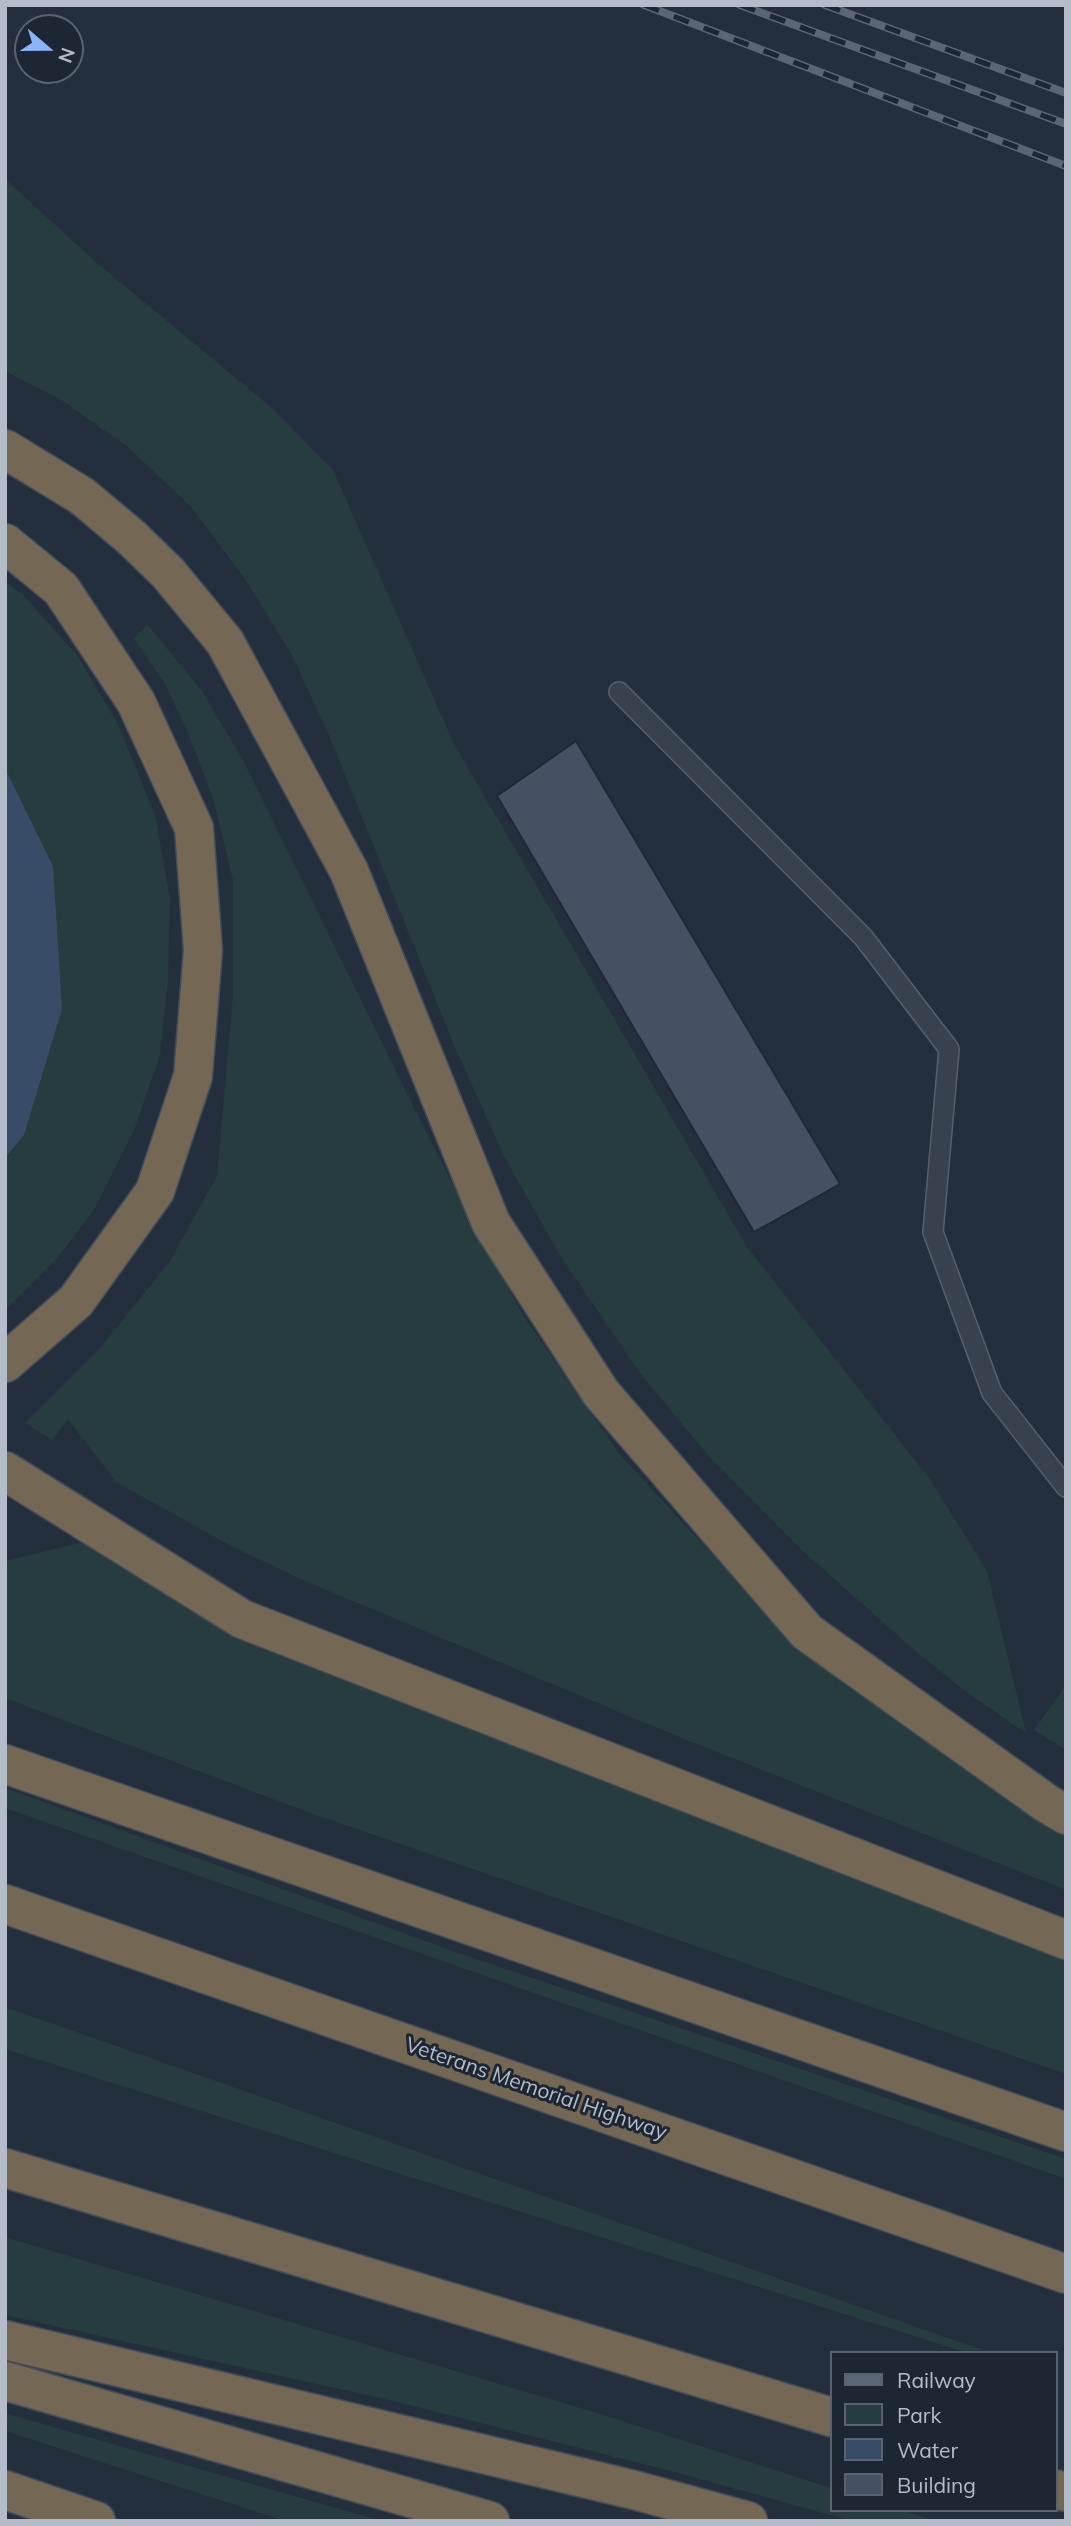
<!DOCTYPE html>
<html>
<head>
<meta charset="utf-8">
<style>
  body { margin:0 }
  #map { position:relative; width:1071px; height:2526px; overflow:hidden; background:#242f3e; font-family:Mulish,sans-serif }
  canvas { display:block }
  .frame { position:absolute; inset:0; border:7px solid #b4bcc9; pointer-events:none }
  .legend { position:absolute; left:830px; top:2351px; width:228px; height:161px; box-sizing:border-box; background:#1d2633; border:2px solid #59626f; margin:0; padding:9px 12px; list-style:none; font-size:21px; color:#b4bcc9 }
  .legend li { display:flex; align-items:center; gap:14px; height:35px }
  .legend b { width:35px; border:2px solid #59626f }
  .north { position:absolute; left:14px; top:14px; width:70px; height:70px; box-sizing:border-box; background:#1d2633; border:2px solid #59626f; border-radius:50%; rotate:110deg; font-size:19px; font-weight:700; line-height:28px; text-align:center; color:#b4bcc9 }
  .north::after { content:''; display:block; margin:auto; width:24px; height:32px; background:#8ab4f8; clip-path:polygon(50% 0,100% 100%,50% 72%,0 100%) }
</style>
</head>
<body>
<div id="map">
<canvas width="1071" height="2526"></canvas>
<div class="frame"></div>
<ul class="legend">
<li><b style="height:9px;background:#5a6575"></b>Railway</li>
<li><b style="height:19px;background:#263c3f"></b>Park</li>
<li><b style="height:19px;background:#394c67"></b>Water</li>
<li><b style="height:19px;background:#455162"></b>Building</li>
</ul>
<div class="north">N</div>
</div>
<script>
const ctx = document.querySelector('canvas').getContext('2d');
ctx.lineJoin = 'round';
function paint(path, color) { ctx.fillStyle = color; ctx.fill(path, 'evenodd'); }
function trace(path, color, width, dash) { ctx.strokeStyle = color; ctx.lineWidth = width; ctx.lineCap = dash ? 'butt' : 'round'; ctx.setLineDash(dash || []); ctx.stroke(path); }
function label(font, color, halo, rows, align = 'center') {
  ctx.font = font + ' Mulish,sans-serif'; ctx.lineWidth = 6; ctx.setLineDash([]); ctx.textBaseline = 'middle'; ctx.strokeStyle = halo; ctx.fillStyle = color; for (const [text, x, y, turn = 0] of rows) {
    ctx.save(); ctx.translate(x, y); ctx.rotate((+turn || 0) * Math.PI / 180); ctx.textAlign = isNaN(turn) ? turn : align; if (halo) ctx.strokeText(text, 0, 0); ctx.fillText(text, 0, 0); ctx.restore();
  }
}
const green = new Path2D(`
  M 5,179 L 97,263 L 272,408 L 333,470 L 454,744 L 747,1247 L 929,1478 L 987,1571 L 1026,1733 L 969,1694 L 913,1649 L 804,1552 L 708,1455 L 639,1372 L 558,1252 L 504,1156 L 453,1043 L 331,740 L 292,655 L 245,579 L 192,508 L 129,448 L 60,399 L 5,371 Z
  M 5,581 L 23,595 L 77,655 L 118,724 L 155,815 L 170,897 L 168,980 L 160,1055 L 135,1128 L 94,1210 L 58,1257 L 5,1310 L 5,1158 L 24,1135 L 53,866 L 5,768 Z
  M 147,624 L 202,691 L 244,762 L 413,1106 L 480,1237 L 523,1315 L 620,1455 L 736,1580 L 849,1676 L 1066,1824 L 1066,1890 L 689,1741 L 312,1584 L 233,1547 L 116,1482 L 68,1419 L 52,1440 L 25,1423 L 101,1347 L 170,1261 L 217,1176 L 233,995 L 233,880 L 213,798 L 186,728 L 165,684 L 134,639 Z
  M 96,1539 L 1066,1949 L 1066,2074 L 302,1810 L 5,1698 L 5,1561 Z
  M 1066,1685 L 1066,1750 L 1034,1730 Z
  M 5,1788 L 450,1950 L 1066,2159 L 1066,2179 L 5,1808 Z
  M 5,2007 L 991,2353 L 968,2353 L 5,2049 Z
  M 5,2237 L 607,2416 L 831,2488 L 831,2510 L 902,2510 L 935,2521 L 852,2521 L 675,2472 L 385,2399 L 5,2315 Z
  M 5,2413 L 381,2521 L 285,2521 L 5,2431 Z`);
const water = new Path2D(`
  M 5,768 L 53,866 L 62,1009 L 24,1135 L 5,1158 Z`);
const building = new Path2D(`
  M 576,741 L 840,1184 L 754,1232 L 497,796 Z`);
const service = new Path2D(`
  M 619,692 L 863,937 L 949,1049 L 933,1232 L 992,1393 L 1066,1487`);
const motorway = new Path2D(`
  M 5,449 L 82,496 L 132,538 L 168,573 L 225,642 L 349,871 L 491,1223 L 601,1393 L 807,1632 L 1046,1803 L 1066,1815
  M 5,543 L 61,589 L 136,702 L 194,828 L 203,950 L 193,1076 L 155,1191 L 76,1301 L 5,1363
  M 5,1471 L 242,1619 L 1066,1940
  M 5,1764 L 1066,2132
  M 5,1904 L 1066,2274
  M 5,2168 L 831,2417
  M 5,2340 L 634,2490 L 748,2521
  M 5,2381 L 490,2521
  M 1055,2489 L 1066,2492
  M 5,2490 L 96,2521`);
const rail = new Path2D(`
  M 644,5 L 1066,166
  M 740,5 L 1066,124
  M 825,5 L 1066,93`);
const streetNames = [
  ["Veterans Memorial Highway",536,2089,19]
];
paint(green, '#263c3f');
paint(water, '#394c67');
paint(building, '#455162');
trace(building, '#1f2835', 2);
trace(service, '#565f6c', 22);
trace(motorway, '#434c59', 41);
trace(service, '#38414e', 19);
trace(motorway, '#746855', 38);
trace(rail, '#5a6575', 8);
trace(rail, '#1d2633', 5, [16]);
label('21px', '#b4bcc9', '#1d2633', streetNames);
</script>
</body>
</html>
